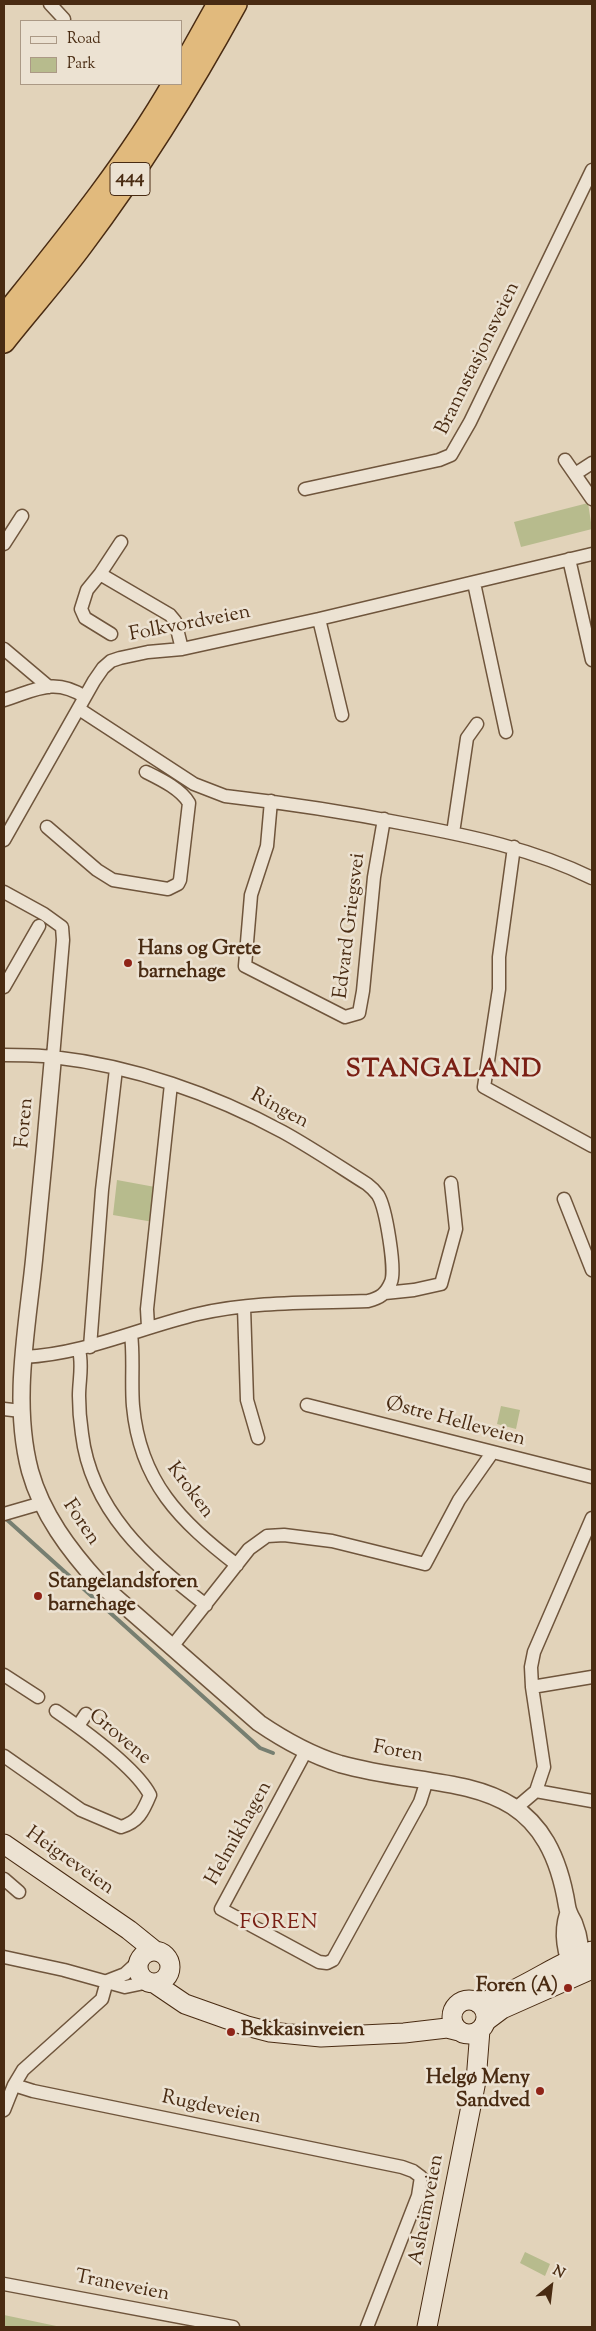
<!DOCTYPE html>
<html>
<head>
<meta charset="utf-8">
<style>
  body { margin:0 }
  #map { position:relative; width:596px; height:2331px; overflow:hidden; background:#e2d3ba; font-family:"Sorts Mill Goudy",serif }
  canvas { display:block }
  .frame { position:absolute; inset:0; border:5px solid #492b12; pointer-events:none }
  .legend { position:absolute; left:20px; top:20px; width:162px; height:65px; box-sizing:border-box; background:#ece2d2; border:1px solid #ab9985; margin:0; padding:6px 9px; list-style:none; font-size:15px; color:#492b12 }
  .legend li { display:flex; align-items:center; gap:10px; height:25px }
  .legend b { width:25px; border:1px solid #ab9985 }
  .north { position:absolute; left:526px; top:2261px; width:50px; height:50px; -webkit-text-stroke:4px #ece2d2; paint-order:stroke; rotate:29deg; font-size:14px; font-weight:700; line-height:20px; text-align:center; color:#492b12 }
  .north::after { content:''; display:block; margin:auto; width:18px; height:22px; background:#492b12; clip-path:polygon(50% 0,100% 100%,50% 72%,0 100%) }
</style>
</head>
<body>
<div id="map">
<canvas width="596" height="2331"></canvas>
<div class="frame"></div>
<ul class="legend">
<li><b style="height:6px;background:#ece2d2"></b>Road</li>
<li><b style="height:14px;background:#b7bb8d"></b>Park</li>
</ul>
<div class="north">N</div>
</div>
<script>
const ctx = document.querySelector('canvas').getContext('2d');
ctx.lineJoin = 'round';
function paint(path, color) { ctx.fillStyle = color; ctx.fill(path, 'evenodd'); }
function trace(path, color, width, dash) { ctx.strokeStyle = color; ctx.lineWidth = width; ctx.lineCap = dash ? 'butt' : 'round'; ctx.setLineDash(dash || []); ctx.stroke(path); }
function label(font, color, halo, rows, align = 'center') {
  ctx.font = font + ' "Sorts Mill Goudy",serif'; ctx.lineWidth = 5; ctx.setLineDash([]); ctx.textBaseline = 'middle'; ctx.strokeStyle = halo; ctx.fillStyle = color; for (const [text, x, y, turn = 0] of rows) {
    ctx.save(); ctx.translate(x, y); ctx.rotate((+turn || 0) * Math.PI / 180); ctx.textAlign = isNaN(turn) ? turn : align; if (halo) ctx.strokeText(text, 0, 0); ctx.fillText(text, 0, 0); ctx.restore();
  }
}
const green = new Path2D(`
  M 588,503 L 592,529 L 521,547 L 514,522 Z
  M 117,1180 L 155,1187 L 153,1222 L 113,1215 Z
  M 501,1406 L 520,1410 L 516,1429 L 497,1424 Z
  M 525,2252 L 550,2264 L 545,2276 L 520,2263 Z
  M 4,2315 L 61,2327 L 4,2327 Z`);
const stream = new Path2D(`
  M 4,1517 L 260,1748 L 273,1753`);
const minor = new Path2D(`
  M 50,4 L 64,19
  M 565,460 L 592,499
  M 575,474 L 592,463
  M 305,489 L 439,460 L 451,455 L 470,422 L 592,170
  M 4,544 L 22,516
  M 569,559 L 592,660
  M 100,574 L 121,542
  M 474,583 L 506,732
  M 319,619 L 342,715
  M 111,634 L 85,618 L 81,609 L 87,590 L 100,574 L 170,615 L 175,621 L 182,649
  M 4,649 L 49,687
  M 4,700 C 36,690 54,677 85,697
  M 79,709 L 194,784 L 225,796 C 286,803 346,812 406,824 C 470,836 533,849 592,878
  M 271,801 L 267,846 L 251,895 L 245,966 L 345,1017 L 359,1013 L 363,991 L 374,877 L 384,819
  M 47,827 L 97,870 L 113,880 L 168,889 L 178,884 L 180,880 L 189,803 C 181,789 160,779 146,772
  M 453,833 L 467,738 L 477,724
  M 4,840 L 94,681 L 103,668 L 111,661 L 120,658 L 148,652 L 182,649 L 319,619 L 592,554
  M 514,847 L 499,957 L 499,989 L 484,1087 L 592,1146
  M 4,892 L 44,914 L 62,927 L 63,940 L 53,1057
  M 4,987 L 39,926
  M 4,1055 C 20,1055 37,1055 53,1057 C 133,1066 213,1094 283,1132 C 312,1148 340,1167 367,1184 C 371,1187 375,1191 378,1195 C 386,1208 396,1270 391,1282 C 386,1294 380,1298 368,1301 C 312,1303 253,1301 198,1314 C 139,1328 85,1354 24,1357
  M 564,1199 L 592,1270
  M 385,1293 L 414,1290 L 441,1284 L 456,1229 L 451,1183
  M 244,1307 L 247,1400 L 258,1438
  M 148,1327 L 147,1309 L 171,1084
  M 131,1334 C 134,1357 131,1382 133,1406 C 140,1482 180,1521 237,1565
  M 90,1347 L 102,1190 L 116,1069
  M 79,1350 C 83,1366 79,1380 79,1396 C 79,1408 80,1421 82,1434 C 91,1510 148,1561 206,1605
  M 307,1405 L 592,1477
  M 4,1409 L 21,1411
  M 4,1514 L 42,1503
  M 171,1648 L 249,1549 L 267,1536 L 284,1535 L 332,1541 L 425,1564 L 459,1500 L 492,1453
  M 4,1675 L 38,1697
  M 532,1687 L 592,1677
  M 78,1726 L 86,1714
  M 306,1751 L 221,1909 L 319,1962 L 327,1963 L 333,1960 L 420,1802 L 427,1780
  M 4,1756 L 81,1810 L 121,1827 C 138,1822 143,1812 150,1795 C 136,1768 82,1729 56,1711
  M 536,1791 L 544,1767 L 532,1687 L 531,1667 L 534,1652 L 592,1518
  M 516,1808 L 536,1791 L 592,1801
  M 4,1879 L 19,1892
  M 4,1957 L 64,1970 L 125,1987 L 149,1982
  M 107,1981 L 125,1974 L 138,1962
  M 14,2085 L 33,2091 L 402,2167 L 413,2171 L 421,2177 L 418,2196 L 367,2327
  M 4,2110 L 14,2085 L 23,2070 L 102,1999 L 107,1981
  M 4,2284 L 233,2327`);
const tertiary = new Path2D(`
  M 53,1057 C 47,1125 41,1192 34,1260 C 27,1329 12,1403 30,1471 C 42,1514 69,1550 99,1583 L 259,1723 C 284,1740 311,1755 340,1764 C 446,1794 544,1764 567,1906 C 568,1913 571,1917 574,1923 C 580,1938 582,1952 579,1968
  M 568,1914 C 562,1932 565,1955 575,1971`);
const secondary = new Path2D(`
  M 4,1844 L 129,1930 L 155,1951
  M138 1967a16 16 0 1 1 32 0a16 16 0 1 1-32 0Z
  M 154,1983 L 185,2004 L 247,2026 L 270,2032 L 321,2037 L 404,2033 L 447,2028 L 459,2031
  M452 2017a17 17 0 1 1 34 0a17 17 0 1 1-34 0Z
  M 478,2003 C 520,1993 553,1964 592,1951
  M 486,2021 L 502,2009 L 592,1969
  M 427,2327 L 476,2081 L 480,2030`);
const trunk = new Path2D(`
  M 181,70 L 218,4
  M 4,316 C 64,241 125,167 173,84
  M 4,342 C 30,309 58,278 83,244 C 140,168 190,88 236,4`);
const markers = [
  [128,963,5,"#8f2418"],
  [38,1596,5,"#8f2418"],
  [568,1988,5,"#8f2418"],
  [231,2032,5,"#8f2418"],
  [540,2091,5,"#8f2418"]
];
const shields = [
  [130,179,40]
];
const shieldNames = [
  ["444",130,179]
];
const streetNames = [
  ["Brannstasjonsveien",479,359,-64],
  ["Folkvordveien",190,625,-11],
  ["Edvard Griegsvei",351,926,-83],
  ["Ringen",279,1110,28],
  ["Foren",26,1123,-85],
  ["Østre Helleveien",455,1423,15],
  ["Kroken",189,1491,53],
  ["Foren",80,1523,56],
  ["Grovene",119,1738,40],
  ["Foren",398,1753,10],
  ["Helmikhagen",240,1834,-61],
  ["Heigreveien",69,1862,35],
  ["Rugdeveien",211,2109,12],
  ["Asheimveien",428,2210,-79],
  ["Traneveien",122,2287,11]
];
const poiNames = [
  ["Hans og Grete",138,951],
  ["barnehage",138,974],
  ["Stangelandsforen",48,1584],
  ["barnehage",48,1607],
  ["Foren (A)",558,1988,"right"],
  ["Bekkasinveien",241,2032],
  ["Helgø Meny",530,2080,"right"],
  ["Sandved",530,2103,"right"]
];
const neighbourhoodNames = [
  ["FOREN",279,1924]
];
const districtNames = [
  ["STANGALAND",444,1072]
];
paint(green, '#b7bb8d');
trace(stream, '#777f71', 4);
trace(minor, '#6f553c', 15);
trace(tertiary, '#6f553c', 19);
trace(secondary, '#492b12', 21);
trace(trunk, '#492b12', 24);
trace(minor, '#ece2d2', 12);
trace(tertiary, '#ece2d2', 16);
trace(secondary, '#ece2d2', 19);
trace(trunk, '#e1ba7d', 21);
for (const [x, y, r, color] of markers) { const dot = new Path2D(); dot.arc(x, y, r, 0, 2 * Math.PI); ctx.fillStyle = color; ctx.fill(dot); trace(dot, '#ece2d2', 2); }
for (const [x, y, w] of shields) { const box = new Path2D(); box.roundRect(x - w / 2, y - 16.5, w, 33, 4); ctx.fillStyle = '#ece2d2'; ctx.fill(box); trace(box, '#492b12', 1); }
label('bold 19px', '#492b12', null, shieldNames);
label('20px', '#492b12', '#ece2d2', streetNames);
label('bold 20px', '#492b12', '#ece2d2', poiNames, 'left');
ctx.letterSpacing = '1px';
label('21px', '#7a1f14', '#ece2d2', neighbourhoodNames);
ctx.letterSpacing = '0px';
ctx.letterSpacing = '1px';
label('bold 25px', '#7a1f14', '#ece2d2', districtNames);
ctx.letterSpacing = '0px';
</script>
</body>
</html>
